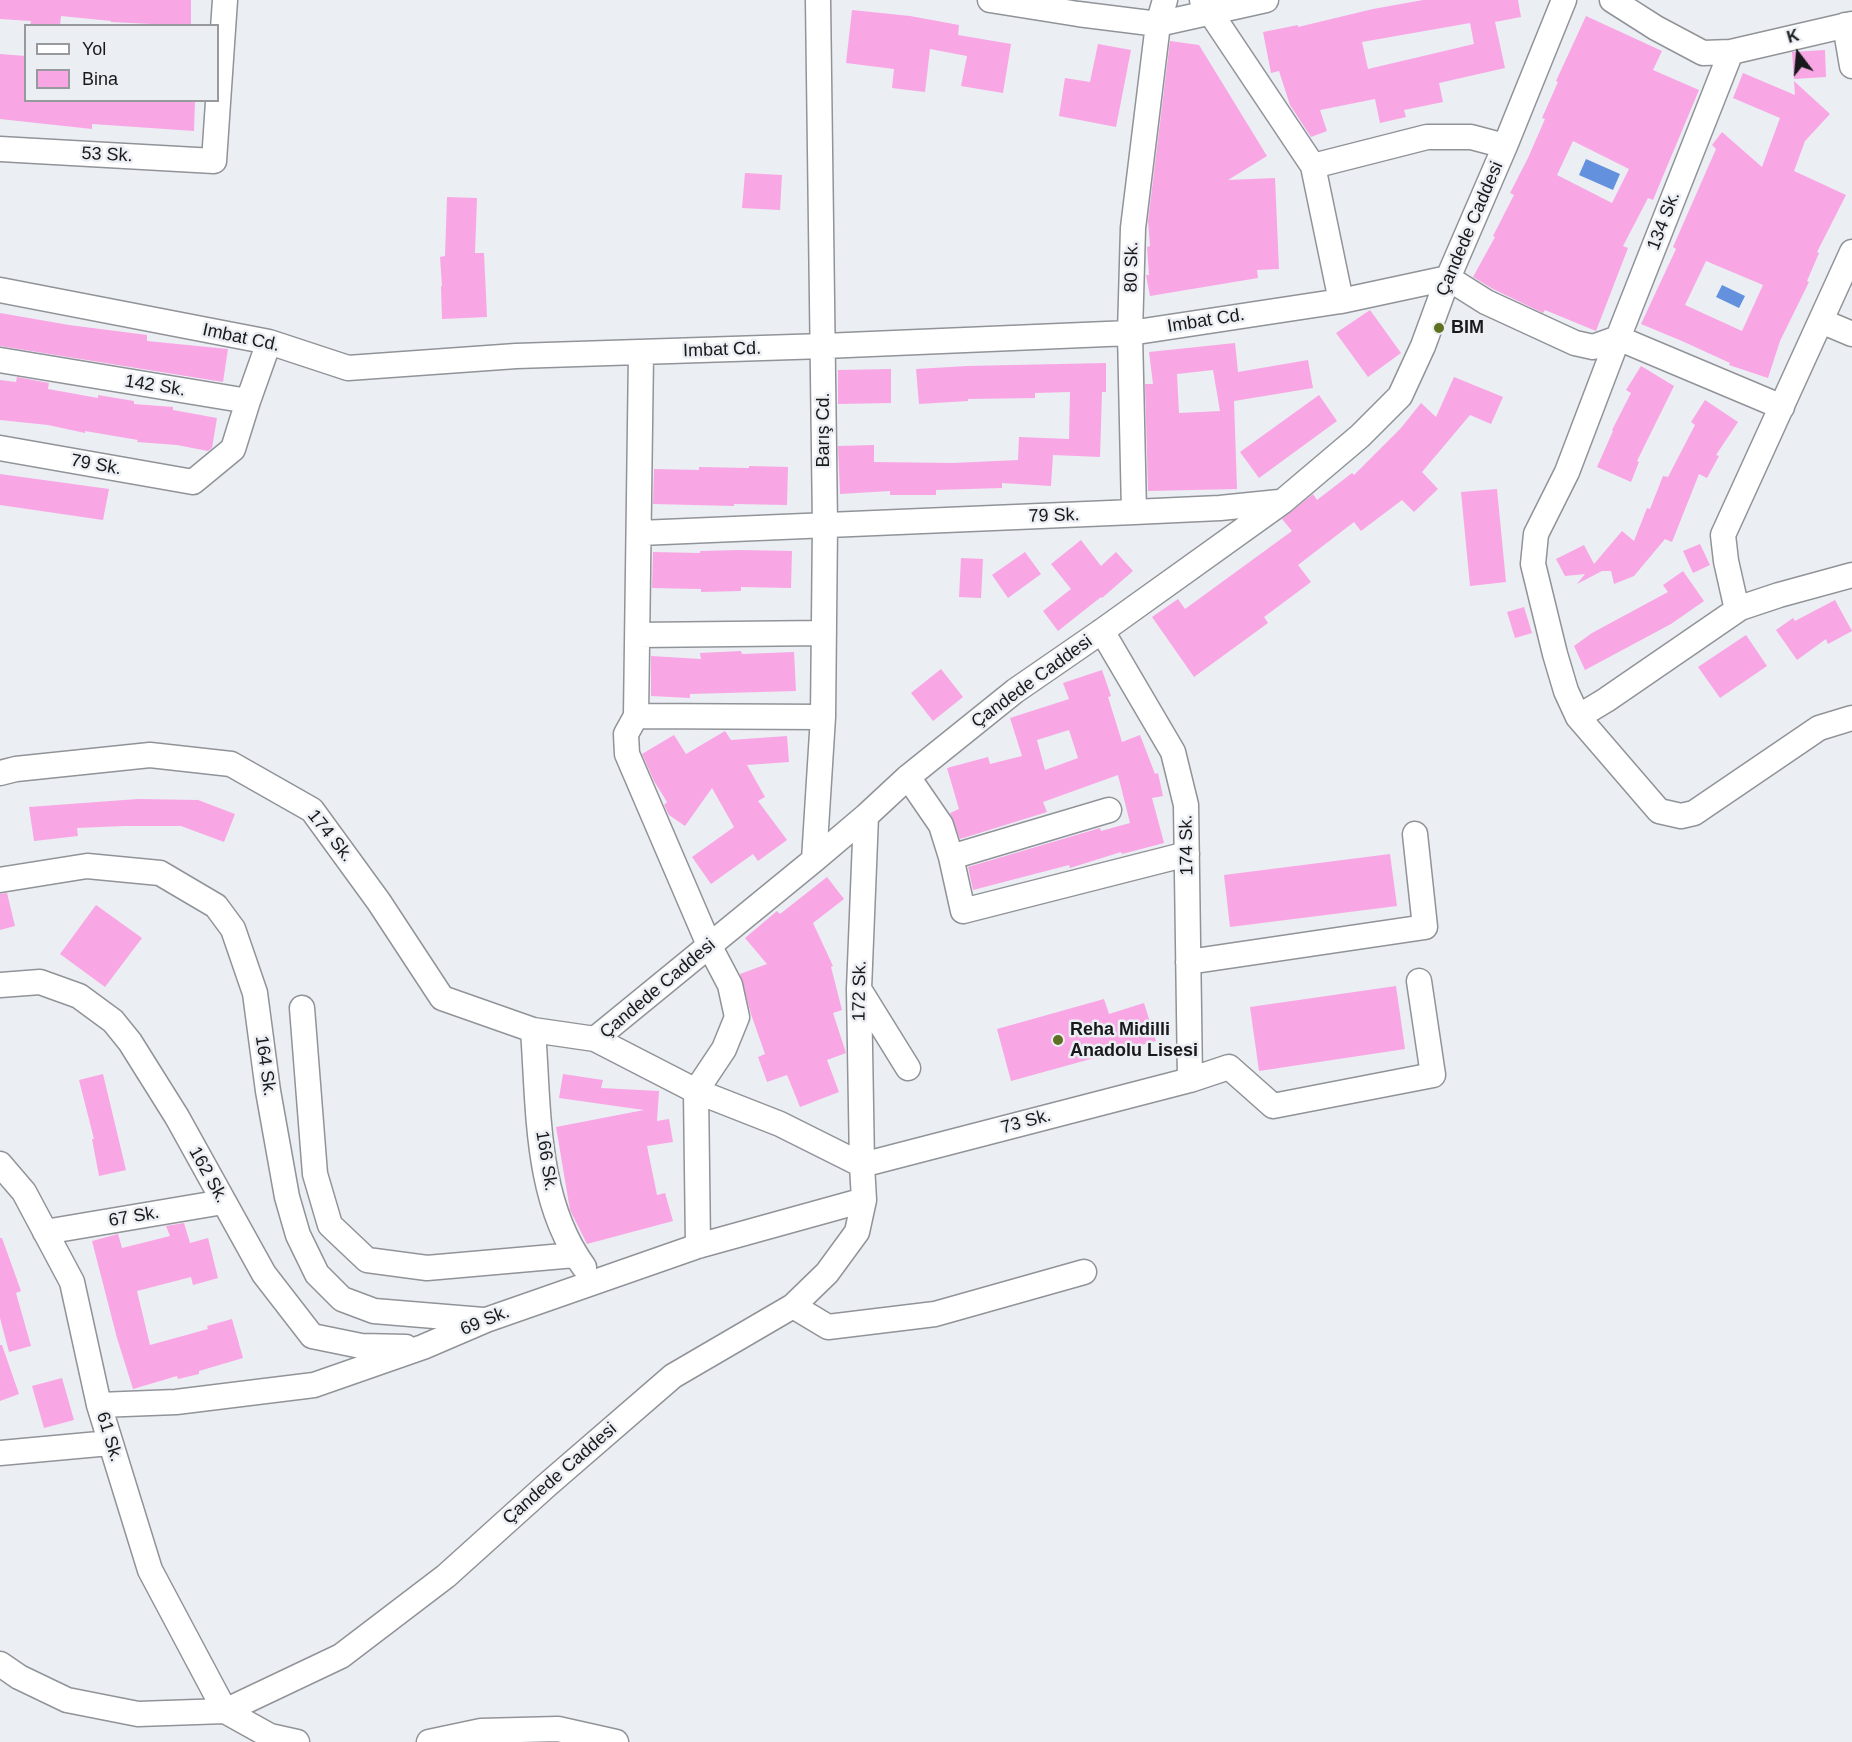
<!DOCTYPE html>
<html>
<head>
<meta charset="utf-8">
<style>
  body { margin:0 }
  #map { position:relative; width:1852px; height:1742px; overflow:hidden; background:#ebeef3; font-family:Arial,sans-serif }
  canvas { display:block }
  .legend { position:absolute; left:24px; top:24px; width:195px; height:78px; box-sizing:border-box; background:#ebeef3; border:2px solid #97999d; margin:0; padding:8px 10px; list-style:none; font-size:18px; color:#18191b }
  .legend li { display:flex; align-items:center; gap:12px; height:30px }
  .legend b { width:30px; border:2px solid #97999d }
  .north { position:absolute; left:1768px; top:24px; width:60px; height:60px; -webkit-text-stroke:4px #ebeef3; paint-order:stroke; rotate:344deg; font-size:16px; font-weight:700; line-height:24px; text-align:center; color:#18191b }
  .north::after { content:''; display:block; margin:auto; width:21px; height:27px; background:#18191b; clip-path:polygon(50% 0,100% 100%,50% 72%,0 100%) }
</style>
</head>
<body>
<div id="map">
<canvas width="1852" height="1742"></canvas>
<ul class="legend">
<li><b style="height:8px;background:#fff"></b>Yol</li>
<li><b style="height:16px;background:#f9a6e5"></b>Bina</li>
</ul>
<div class="north">K</div>
</div>
<script>
const ctx = document.querySelector('canvas').getContext('2d');
ctx.lineJoin = 'round';
function paint(path, color) { ctx.fillStyle = color; ctx.fill(path, 'evenodd'); }
function trace(path, color, width, dash) { ctx.strokeStyle = color; ctx.lineWidth = width; ctx.lineCap = dash ? 'butt' : 'round'; ctx.setLineDash(dash || []); ctx.stroke(path); }
function label(font, color, halo, rows, align = 'center') {
  ctx.font = font + ' Arial,sans-serif'; ctx.lineWidth = 5; ctx.setLineDash([]); ctx.textBaseline = 'middle'; ctx.strokeStyle = halo; ctx.fillStyle = color; for (const [text, x, y, turn = 0] of rows) {
    ctx.save(); ctx.translate(x, y); ctx.rotate((+turn || 0) * Math.PI / 180); ctx.textAlign = isNaN(turn) ? turn : align; if (halo) ctx.strokeText(text, 0, 0); ctx.fillText(text, 0, 0); ctx.restore();
  }
}
const water = new Path2D(`
  M 1586,159 L 1620,174 L 1613,190 L 1579,175 Z
  M 1722,285 L 1745,296 L 1739,308 L 1716,297 Z`);
const building = new Path2D(`
  M 0,0 L 191,0 L 191,26 L 111,22 L 111,21 L 61,16 L 60,26 L 30,26 L 31,21 L 0,19 Z
  M 1423,0 L 1518,0 L 1521,17 L 1495,22 L 1505,68 L 1439,83 L 1443,102 L 1404,110 L 1406,117 L 1380,123 L 1375,99 L 1320,110 L 1327,131 L 1311,137 L 1290,105 L 1279,71 L 1271,73 L 1263,32 L 1298,25 L 1298,27 L 1373,9 ZM 1470,23 L 1474,44 L 1368,69 L 1362,42 Z
  M 852,10 L 910,16 L 959,25 L 958,35 L 1011,44 L 1003,93 L 961,86 L 967,56 L 930,49 L 925,92 L 892,88 L 894,69 L 846,63 Z
  M 1586,16 L 1662,51 L 1653,70 L 1699,90 L 1653,200 L 1648,198 L 1623,246 L 1628,248 L 1596,331 L 1545,310 L 1543,313 L 1493,289 L 1473,277 L 1495,237 L 1493,236 L 1514,195 L 1510,193 L 1528,158 L 1545,119 L 1542,118 L 1558,82 L 1556,81 ZM 1573,141 L 1629,169 L 1612,203 L 1557,175 Z
  M 1170,41 L 1199,45 L 1267,156 L 1228,180 L 1275,178 L 1279,269 L 1257,270 L 1258,278 L 1150,296 L 1146,275 L 1149,275 L 1147,247 L 1150,246 L 1148,221 Z
  M 1098,44 L 1131,50 L 1116,127 L 1059,116 L 1065,78 L 1090,82 Z
  M 1825,50 L 1826,77 L 1794,79 L 1792,52 Z
  M 0,54 L 26,56 L 26,100 L 195,100 L 194,131 L 92,124 L 92,129 L 0,119 Z
  M 1743,73 L 1795,95 L 1794,81 L 1830,114 L 1805,141 L 1794,171 L 1846,195 L 1817,252 L 1819,253 L 1807,281 L 1809,282 L 1780,341 L 1768,378 L 1729,365 L 1730,363 L 1682,341 L 1641,324 L 1676,249 L 1673,247 L 1716,149 L 1712,145 L 1722,132 L 1762,167 L 1780,118 L 1733,98 ZM 1706,261 L 1763,285 L 1742,331 L 1685,305 Z
  M 745,173 L 782,175 L 780,210 L 742,208 Z
  M 447,197 L 477,198 L 475,253 L 484,253 L 487,317 L 442,319 L 441,286 L 442,286 L 440,257 L 445,256 Z
  M 1370,310 L 1401,353 L 1368,377 L 1336,333 Z
  M 0,313 L 69,325 L 147,335 L 147,341 L 228,349 L 223,382 L 0,346 Z
  M 1235,343 L 1238,372 L 1308,360 L 1313,388 L 1234,401 L 1237,489 L 1148,491 L 1145,384 L 1153,384 L 1149,352 ZM 1213,370 L 1220,411 L 1179,413 L 1177,374 Z
  M 1106,363 L 1106,392 L 1102,392 L 1100,457 L 1053,455 L 1051,486 L 1002,483 L 1002,488 L 936,490 L 936,495 L 890,495 L 890,491 L 840,494 L 838,446 L 874,445 L 874,462 L 952,463 L 1018,460 L 1019,437 L 1069,439 L 1070,392 L 1035,393 L 1035,398 L 968,399 L 968,401 L 919,404 L 916,369 L 967,366 Z
  M 1641,366 L 1674,386 L 1637,461 L 1639,462 L 1631,482 L 1597,467 L 1613,431 L 1612,430 L 1631,393 L 1626,390 Z
  M 891,369 L 891,403 L 838,404 L 838,370 Z
  M 17,377 L 49,383 L 48,389 L 98,398 L 98,395 L 134,401 L 134,404 L 173,407 L 173,410 L 217,418 L 212,448 L 208,451 L 177,445 L 137,442 L 138,440 L 85,431 L 85,433 L 48,425 L 0,420 L 0,380 L 16,382 Z
  M 1454,377 L 1503,397 L 1491,424 L 1470,415 L 1422,472 L 1438,489 L 1414,512 L 1402,500 L 1361,531 L 1354,522 L 1298,565 L 1311,582 L 1264,617 L 1268,623 L 1194,677 L 1152,617 L 1178,599 L 1185,609 L 1292,531 L 1282,519 L 1313,494 L 1317,500 L 1352,473 L 1354,475 L 1401,428 L 1421,403 L 1436,417 Z
  M 1319,395 L 1337,421 L 1259,478 L 1240,452 Z
  M 1705,400 L 1738,422 L 1716,455 L 1719,456 L 1707,478 L 1699,474 L 1672,542 L 1665,539 L 1634,576 L 1614,584 L 1611,571 L 1602,571 L 1577,584 L 1585,574 L 1565,576 L 1556,559 L 1584,545 L 1594,564 L 1622,531 L 1634,541 L 1647,508 L 1650,509 L 1663,476 L 1668,477 L 1695,425 L 1691,422 Z
  M 749,466 L 788,467 L 787,505 L 734,504 L 734,506 L 653,504 L 654,469 L 699,470 L 699,467 L 749,468 Z
  M 0,474 L 109,489 L 103,520 L 0,505 Z
  M 1497,489 L 1506,582 L 1470,586 L 1461,492 Z
  M 1081,540 L 1101,566 L 1116,552 L 1133,571 L 1102,598 L 1101,597 L 1058,631 L 1043,611 L 1071,589 L 1051,564 Z
  M 1700,544 L 1710,565 L 1693,573 L 1683,551 Z
  M 740,550 L 792,551 L 791,588 L 741,587 L 741,591 L 701,592 L 701,589 L 652,588 L 653,552 L 700,553 L 700,551 Z
  M 1025,552 L 1041,574 L 1008,598 L 992,575 Z
  M 961,558 L 983,559 L 981,598 L 959,597 Z
  M 1683,571 L 1704,601 L 1671,624 L 1585,670 L 1574,646 L 1592,633 L 1668,592 L 1663,585 Z
  M 1835,600 L 1852,631 L 1828,644 L 1826,639 L 1797,660 L 1776,630 L 1793,618 L 1795,621 Z
  M 1524,607 L 1532,633 L 1515,638 L 1507,612 Z
  M 1746,635 L 1767,666 L 1720,698 L 1698,667 Z
  M 741,651 L 742,654 L 794,652 L 796,691 L 690,694 L 690,698 L 651,696 L 651,656 L 701,659 L 700,653 Z
  M 941,669 L 963,697 L 933,721 L 911,693 Z
  M 1102,670 L 1111,696 L 1108,697 L 1122,742 L 1140,735 L 1155,774 L 1158,773 L 1163,796 L 1152,798 L 1164,843 L 1122,854 L 1121,852 L 1070,868 L 1069,865 L 973,890 L 968,867 L 1100,828 L 1101,831 L 1130,823 L 1118,775 L 1043,802 L 1047,812 L 960,839 L 950,813 L 959,809 L 947,768 L 988,757 L 990,764 L 1022,756 L 1010,718 L 1069,699 L 1063,683 ZM 1069,730 L 1078,758 L 1045,770 L 1037,740 Z
  M 725,731 L 731,740 L 787,736 L 789,762 L 747,765 L 765,797 L 758,801 L 787,840 L 758,861 L 753,854 L 711,884 L 692,857 L 734,827 L 712,788 L 685,826 L 669,815 L 664,805 L 667,802 L 654,781 L 642,754 L 674,735 L 686,754 Z
  M 138,799 L 198,800 L 235,814 L 224,842 L 181,826 L 124,826 L 77,828 L 78,836 L 34,841 L 29,807 Z
  M 1390,854 L 1397,906 L 1230,927 L 1224,875 Z
  M 827,877 L 844,899 L 813,923 L 833,966 L 831,967 L 842,1010 L 833,1013 L 846,1053 L 827,1060 L 839,1092 L 800,1107 L 787,1075 L 767,1082 L 758,1057 L 765,1054 L 751,1014 L 740,974 L 767,964 L 745,938 L 777,911 L 780,914 Z
  M 7,893 L 15,926 L 0,930 L 0,894 Z
  M 96,905 L 142,938 L 105,987 L 60,954 Z
  M 1396,986 L 1405,1049 L 1259,1071 L 1250,1007 Z
  M 1104,999 L 1109,1014 L 1144,1003 L 1156,1041 L 1011,1081 L 997,1029 Z
  M 103,1074 L 126,1170 L 99,1176 L 92,1139 L 94,1139 L 79,1080 Z
  M 563,1074 L 603,1080 L 601,1088 L 659,1091 L 657,1121 L 669,1119 L 673,1142 L 647,1146 L 657,1195 L 665,1193 L 673,1221 L 587,1244 L 570,1210 L 556,1127 L 644,1110 L 559,1098 Z
  M 184,1223 L 190,1243 L 208,1238 L 218,1278 L 193,1285 L 191,1277 L 137,1291 L 150,1345 L 208,1329 L 207,1326 L 232,1319 L 243,1358 L 199,1371 L 199,1374 L 178,1379 L 177,1376 L 133,1389 L 117,1338 L 92,1241 L 118,1234 L 122,1248 L 170,1236 L 166,1226 Z
  M 0,1238 L 2,1238 L 21,1291 L 16,1293 L 31,1346 L 9,1352 L 0,1318 Z
  M 0,1345 L 2,1345 L 19,1394 L 0,1401 Z
  M 62,1378 L 74,1420 L 44,1428 L 32,1386 Z`);
const minor = new Path2D(`
  M 990,0 L 1078,14 L 1158,24 L 1266,0
  M 1202,0 L 1313,166 L 1341,301
  M 1612,0 L 1656,28 L 1703,53 L 1731,52 L 1852,24
  M 1845,25 L 1852,66
  M 0,149 L 214,161 L 225,0
  M 1313,166 L 1427,137 L 1471,137 L 1505,146
  M 0,290 L 269,342 L 348,368 L 516,356 L 824,346 L 1130,333 L 1341,301 L 1448,278 L 1486,302 L 1575,343 L 1593,347 L 1618,338 L 1731,52
  M 1821,321 L 1852,334
  M 641,353 L 636,716 L 626,734 L 627,754 L 709,945 L 730,985 L 737,1017 L 724,1049 L 696,1091 L 698,1246
  M 0,360 L 248,401 L 269,342
  M 1782,407 L 1618,338 L 1567,472 L 1536,534 L 1533,564 L 1555,654 L 1566,691 L 1578,717 L 1606,700 L 1740,608 L 1735,601 L 1726,561 L 1723,535 L 1852,252
  M 0,448 L 193,482 L 233,449 L 248,401
  M 1134,512 L 1130,333 L 1133,228 L 1158,24 L 1165,0
  M 640,533 L 1134,512 L 1220,508 L 1279,502
  M 1740,608 L 1779,595 L 1852,575
  M 1102,631 L 1173,752 L 1186,805 L 1190,1080
  M 638,635 L 824,633
  M 636,716 L 823,717
  M 1578,717 L 1659,811 L 1681,816 L 1694,813 L 1819,728 L 1852,718
  M 0,773 L 16,769 L 150,755 L 231,764 L 312,810 L 379,902 L 442,998 L 533,1030 L 595,1039 L 696,1091 L 780,1124 L 862,1165
  M 908,777 L 941,825 L 951,857 L 963,911 L 1187,854
  M 951,857 L 1109,810
  M 814,860 L 823,717 L 825,525 L 818,0
  M 0,880 L 87,866 L 160,873 L 216,906 L 233,929 L 255,993 L 268,1091 L 287,1197 L 298,1235 L 317,1274 L 342,1299 L 374,1311 L 483,1320
  M 1188,962 L 1425,927 L 1415,834
  M 0,985 L 40,982 L 79,996 L 113,1021 L 130,1042 L 177,1117 L 264,1274 L 312,1336 L 361,1346 L 406,1347
  M 859,989 L 908,1068
  M 302,1008 L 315,1174 L 330,1225 L 367,1260 L 427,1268 L 575,1255
  M 533,1030 C 539,1110 535,1200 584,1267
  M 595,1039 L 814,860 L 866,816 L 908,777 L 1015,691 L 1102,631 L 1282,502 L 1360,436 L 1400,396 L 1423,346 L 1448,278 L 1505,146 L 1564,0
  M 0,1164 L 24,1192 L 72,1282 L 99,1405 L 150,1570 L 225,1711
  M 862,1165 L 1190,1080 L 1229,1067 L 1273,1106 L 1433,1075 L 1419,981
  M 45,1232 L 223,1202
  M 793,1306 L 828,1327 L 935,1314 L 1084,1272
  M 99,1405 L 176,1402 L 314,1385 L 423,1347 L 486,1320 L 698,1246 L 864,1200
  M 0,1453 L 110,1443
  M 0,1664 L 19,1677 L 67,1700 L 138,1714 L 225,1711 L 341,1656 L 446,1576 L 547,1485 L 673,1376 L 793,1306 L 827,1273 L 857,1232 L 864,1200 L 862,1165 L 859,989 L 866,816
  M 225,1711 L 270,1736 L 297,1742
  M 429,1742 L 481,1731 L 558,1729 L 616,1742`);
const markers = [
  [1439,328,6,"#5e7120"],
  [1058,1040,6,"#5e7120"]
];
const streetNames = [
  ["53 Sk.",107,155,3],
  ["134 Sk.",1664,221,-69],
  ["Çandede Caddesi",1470,229,-67],
  ["80 Sk.",1132,267,-89],
  ["Imbat Cd.",1206,321,-9],
  ["Imbat Cd.",241,338,12],
  ["Imbat Cd.",722,350,-2],
  ["142 Sk.",155,386,9],
  ["Barış Cd.",824,430,-90],
  ["79 Sk.",96,465,10],
  ["79 Sk.",1054,516,-2],
  ["Çandede Caddesi",1032,682,-36],
  ["174 Sk.",330,836,51],
  ["174 Sk.",1187,845,-91],
  ["Çandede Caddesi",658,989,-40],
  ["172 Sk.",860,991,-89],
  ["164 Sk.",265,1066,82],
  ["73 Sk.",1026,1122,-15],
  ["166 Sk.",546,1161,81],
  ["162 Sk.",208,1175,61],
  ["67 Sk.",134,1217,-10],
  ["69 Sk.",485,1321,-22],
  ["61 Sk.",109,1437,73],
  ["Çandede Caddesi",560,1474,-41]
];
const poiNames = [
  ["BIM",1451,328],
  ["Reha Midilli",1070,1030],
  ["Anadolu Lisesi",1070,1051]
];
paint(water, '#6491de');
paint(building, '#f9a6e5');
trace(minor, '#909398', 27);
trace(minor, '#fff', 24);
for (const [x, y, r, color] of markers) { const dot = new Path2D(); dot.arc(x, y, r, 0, 2 * Math.PI); ctx.fillStyle = color; ctx.fill(dot); trace(dot, '#ebeef3', 2); }
label('18px', '#18191b', '#ebeef3', streetNames);
label('bold 18px', '#18191b', '#ebeef3', poiNames, 'left');
</script>
</body>
</html>
